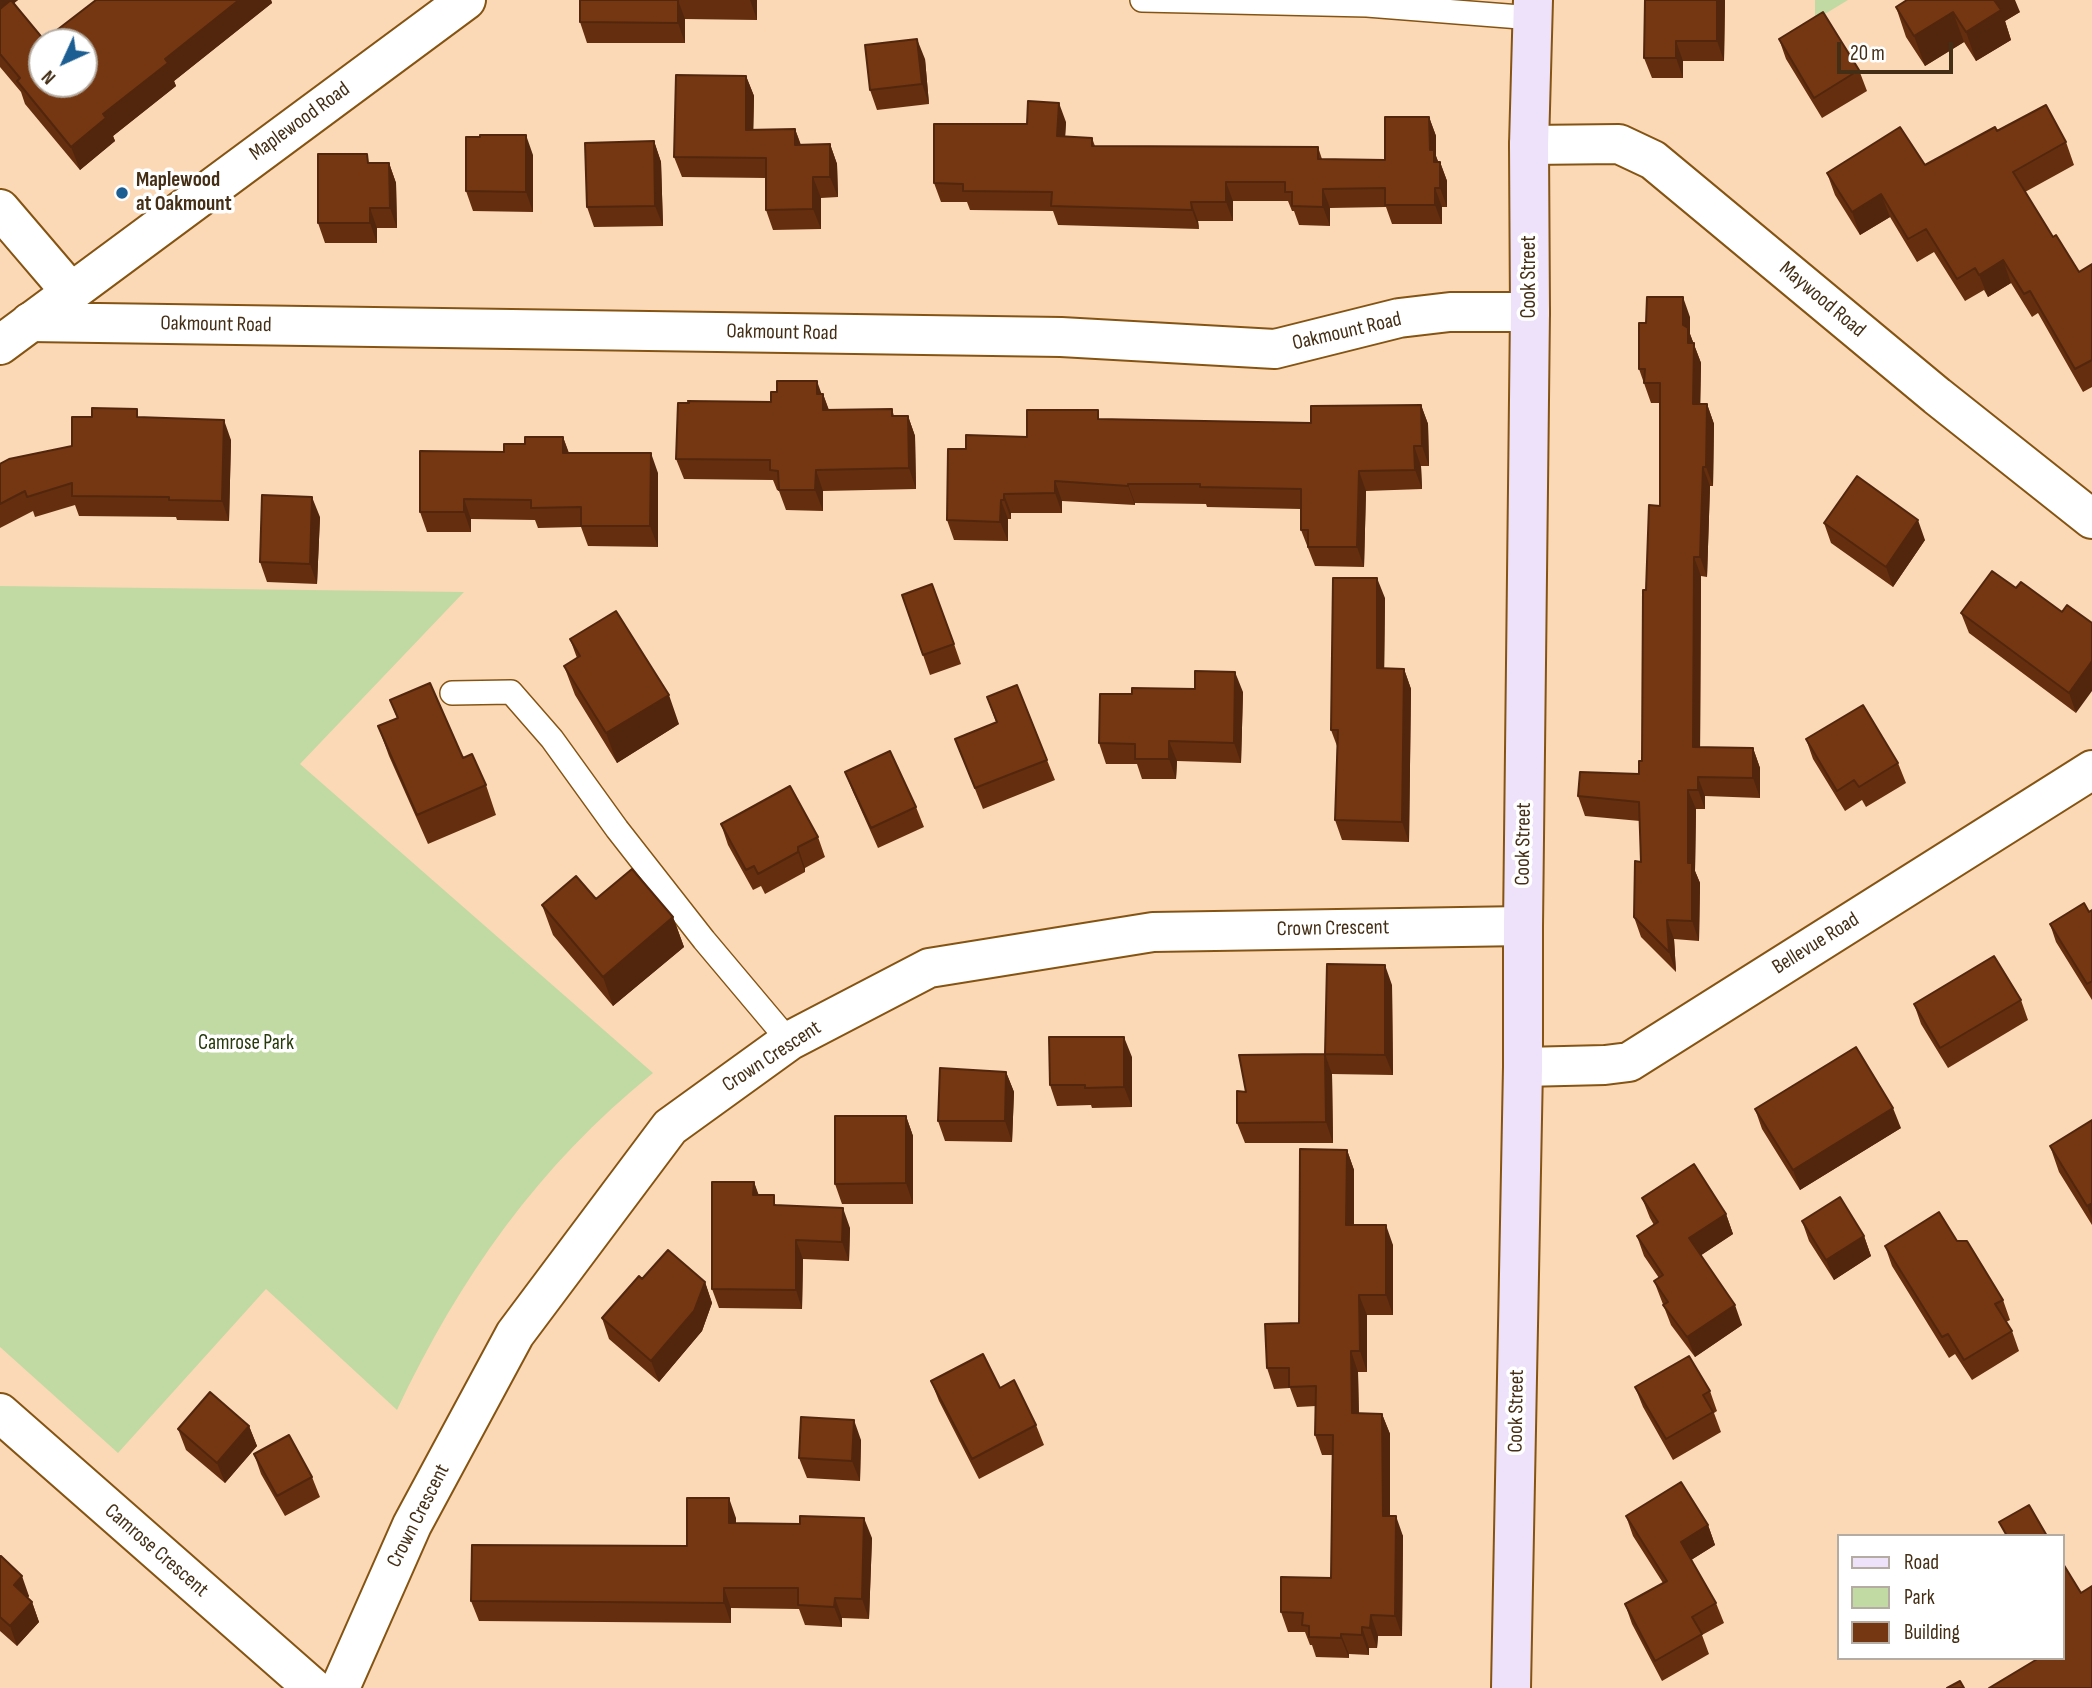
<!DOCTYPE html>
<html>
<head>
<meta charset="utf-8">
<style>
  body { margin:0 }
  #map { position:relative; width:2092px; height:1688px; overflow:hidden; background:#fbd9b6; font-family:"Sofia Sans Condensed",sans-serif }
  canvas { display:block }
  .legend { position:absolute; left:1837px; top:1534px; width:228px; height:126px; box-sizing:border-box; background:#fff; border:2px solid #b4aca2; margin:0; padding:9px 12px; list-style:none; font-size:21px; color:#442f16 }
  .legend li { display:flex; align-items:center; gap:14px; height:35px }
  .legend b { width:35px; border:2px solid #b4aca2 }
  .north { position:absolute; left:28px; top:28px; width:70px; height:70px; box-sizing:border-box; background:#fff; border:2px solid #b4aca2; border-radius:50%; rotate:225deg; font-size:19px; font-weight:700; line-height:28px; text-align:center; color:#442f16 }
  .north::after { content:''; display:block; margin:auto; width:24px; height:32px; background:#1c5d92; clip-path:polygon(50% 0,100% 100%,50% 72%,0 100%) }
  .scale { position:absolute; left:1837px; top:42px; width:116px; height:32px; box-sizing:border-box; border:4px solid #442f16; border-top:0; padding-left:9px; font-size:21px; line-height:24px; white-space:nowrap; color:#442f16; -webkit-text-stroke:5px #fff; paint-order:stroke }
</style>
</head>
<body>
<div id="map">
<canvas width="2092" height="1688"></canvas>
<ul class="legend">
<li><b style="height:9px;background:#eee1fa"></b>Road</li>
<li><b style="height:19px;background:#c1daa3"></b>Park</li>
<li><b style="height:19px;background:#753712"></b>Building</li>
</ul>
<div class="north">N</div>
<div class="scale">20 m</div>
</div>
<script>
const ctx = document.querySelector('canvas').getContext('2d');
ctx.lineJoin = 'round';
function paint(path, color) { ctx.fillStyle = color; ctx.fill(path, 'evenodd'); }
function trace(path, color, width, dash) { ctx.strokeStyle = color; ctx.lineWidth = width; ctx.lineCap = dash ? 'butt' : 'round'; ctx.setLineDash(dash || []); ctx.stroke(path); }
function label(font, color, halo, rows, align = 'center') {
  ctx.font = font + ' "Sofia Sans Condensed",sans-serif'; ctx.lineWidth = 7; ctx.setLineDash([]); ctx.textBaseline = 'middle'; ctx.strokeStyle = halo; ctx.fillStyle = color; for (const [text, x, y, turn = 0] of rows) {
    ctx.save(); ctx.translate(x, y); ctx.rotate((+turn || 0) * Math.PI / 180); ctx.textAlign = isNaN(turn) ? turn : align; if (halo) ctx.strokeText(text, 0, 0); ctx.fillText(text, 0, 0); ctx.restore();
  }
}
const green = new Path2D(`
  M 1815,0 L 1848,0 L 1815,20 Z
  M 0,586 L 464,592 L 300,764 L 653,1073 C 538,1166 460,1277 397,1410 L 266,1289 L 118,1453 L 0,1347 Z`);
const service = new Path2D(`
  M 1142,0 L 1367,5 L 1533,18
  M 452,693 L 511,692 L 552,739 L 617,829 L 704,940 L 789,1041`);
const minor = new Path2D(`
  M 1529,145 L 1619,144 L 1653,160 L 1937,396 L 2092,519
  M 0,209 L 71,292
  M 30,322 L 1061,337 L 1275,349 L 1399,318 L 1450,312 L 1530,312
  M 1523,1067 L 1605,1065 L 1629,1062 L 2092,770
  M 0,1413 L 313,1688
  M 340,1688 L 412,1525 L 515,1334 L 670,1127 L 789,1041 L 929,968 L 1153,932 L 1523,926`);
const tertiary = new Path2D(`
  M 0,345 L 466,0`);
const secondary = new Path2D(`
  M 1511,1688 L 1523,1067 L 1523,926 L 1530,312 L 1529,145 L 1533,0`);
const wall = new Path2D(`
  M 0,0 L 18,0 L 14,3 L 44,40 L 96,0 L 271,0 L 272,3 L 174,81 L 176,86 L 113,136 L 115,141 L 80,170 L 25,104 L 21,92 L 0,67 Z
  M 580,0 L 757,0 L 757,20 L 685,19 L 685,43 L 587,43 L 580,22 Z
  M 1645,0 L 1725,0 L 1724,61 L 1683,61 L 1683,78 L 1652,78 L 1644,58 Z
  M 1896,7 L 2020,12 L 2005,21 L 2011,40 L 1976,61 L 1964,42 L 1925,66 L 1906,37 Z
  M 1779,39 L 1859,70 L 1867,91 L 1822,118 L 1786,59 Z
  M 925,59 L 929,104 L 877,110 L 870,90 Z
  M 746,76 L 754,96 L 753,130 L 795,129 L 801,145 L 830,144 L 837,164 L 838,197 L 821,198 L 821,229 L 773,230 L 766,210 L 766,178 L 682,177 L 674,157 Z
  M 1429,117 L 1436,136 L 1436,156 L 1438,162 L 1440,162 L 1447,181 L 1447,207 L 1442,207 L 1442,224 L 1392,224 L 1386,207 L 1330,208 L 1330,226 L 1299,225 L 1294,211 L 1292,211 L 1288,201 L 1233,201 L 1233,221 L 1198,221 L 1199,229 L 1058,225 L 1053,211 L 970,210 L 967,202 L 941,202 L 934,183 L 1027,124 L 1066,122 L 1065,137 L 1092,138 L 1095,146 L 1318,147 L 1322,159 L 1385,160 Z
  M 1997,131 L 2066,142 L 2074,165 L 2025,192 L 2053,237 L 2079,272 L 2092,264 L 2092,387 L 2083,392 L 2038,313 L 2032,317 L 2011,283 L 1988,297 L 1984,290 L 1965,301 L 1934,252 L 1917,262 L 1890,217 L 1860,235 L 1835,195 L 1827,173 L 1925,165 Z
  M 654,141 L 661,162 L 663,226 L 594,227 L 587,207 Z
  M 533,155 L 533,212 L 473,211 L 466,191 Z
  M 370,163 L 389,163 L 396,183 L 397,228 L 377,228 L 377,243 L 325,243 L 318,223 Z
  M 1690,317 L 1690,334 L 1701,363 L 1700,404 L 1707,404 L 1714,424 L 1713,486 L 1710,486 L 1707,577 L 1701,576 L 1700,747 L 1753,748 L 1760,768 L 1760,798 L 1705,796 L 1705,809 L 1696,809 L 1695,871 L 1700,883 L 1699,941 L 1674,939 L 1676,972 L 1641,937 L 1634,917 L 1641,862 L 1640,821 L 1585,816 L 1578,796 L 1639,774 L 1642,761 L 1646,590 L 1660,506 L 1660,403 L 1651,403 L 1639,369 L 1646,323 Z
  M 822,394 L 823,394 L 829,410 L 892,409 L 894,416 L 908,416 L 915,436 L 916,489 L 823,491 L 823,511 L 786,510 L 779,491 L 777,490 L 773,480 L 684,479 L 676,459 Z
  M 1421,405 L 1428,424 L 1429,466 L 1421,466 L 1422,489 L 1366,491 L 1364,567 L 1315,566 L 1301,530 L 1301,509 L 1207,507 L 1206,504 L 1135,503 L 1135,505 L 1062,501 L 1062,513 L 1011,513 L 1011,519 L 1008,519 L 1008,541 L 954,540 L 947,520 L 966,449 L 1027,437 L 1101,420 L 1311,423 Z
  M 140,417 L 231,440 L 229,521 L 177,520 L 176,517 L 79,516 L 75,505 L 35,517 L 33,511 L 0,528 L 0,464 L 72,446 Z
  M 563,437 L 569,453 L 658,473 L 658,547 L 588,546 L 581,527 L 538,528 L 535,520 L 471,519 L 471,532 L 427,532 L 420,512 L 504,452 L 525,444 Z
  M 320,517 L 317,584 L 267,582 L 260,562 Z
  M 1824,523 L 1925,540 L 1893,587 L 1831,543 Z
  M 2016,588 L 2062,612 L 2076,713 L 1969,633 L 1961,613 Z
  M 1385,598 L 1384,668 L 1404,669 L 1411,689 L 1409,842 L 1342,840 L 1335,820 L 1337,746 L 1331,730 Z
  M 570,639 L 679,724 L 617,763 L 575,695 L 564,666 L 577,658 Z
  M 954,644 L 961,664 L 930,675 L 923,655 Z
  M 1243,692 L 1241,763 L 1177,761 L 1176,779 L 1142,779 L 1137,764 L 1106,764 L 1099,743 L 1132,694 Z
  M 987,697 L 1047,760 L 1055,780 L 983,809 L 955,739 L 996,722 Z
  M 390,700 L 486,785 L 496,815 L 428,844 L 389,756 L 378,726 L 397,718 Z
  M 1806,739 L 1898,763 L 1906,783 L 1866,807 L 1862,800 L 1845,811 L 1813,759 Z
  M 845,772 L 916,807 L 924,827 L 878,848 L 853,792 Z
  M 721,824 L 818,837 L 825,857 L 805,868 L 805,872 L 765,894 L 761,886 L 753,890 L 728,845 Z
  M 596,899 L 673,917 L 684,947 L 613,1006 L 553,935 L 542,905 Z
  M 2092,910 L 2092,1000 L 2056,942 L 2050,924 Z
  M 1392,985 L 1393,1075 L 1332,1074 L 1333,1143 L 1245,1143 L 1237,1123 L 1246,1092 L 1325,1054 Z
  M 2021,1000 L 2028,1020 L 1948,1068 L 1921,1024 L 1914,1004 Z
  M 1132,1057 L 1132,1107 L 1092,1108 L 1091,1105 L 1057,1106 L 1050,1085 Z
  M 1006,1072 L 1014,1092 L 1012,1142 L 945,1141 L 938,1121 Z
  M 1755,1109 L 1901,1128 L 1800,1190 L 1762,1129 Z
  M 906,1116 L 913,1136 L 913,1204 L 842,1204 L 835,1184 Z
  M 2092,1120 L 2092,1225 L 2059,1172 L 2050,1146 Z
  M 1347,1150 L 1354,1170 L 1354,1225 L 1393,1245 L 1393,1315 L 1367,1315 L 1367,1372 L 1358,1372 L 1359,1413 L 1382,1414 L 1390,1434 L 1390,1516 L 1403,1536 L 1402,1636 L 1378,1636 L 1377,1648 L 1369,1648 L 1369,1655 L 1349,1654 L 1349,1658 L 1316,1657 L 1312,1645 L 1310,1645 L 1305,1632 L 1288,1632 L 1281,1612 L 1331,1578 L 1332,1455 L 1322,1455 L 1315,1435 L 1316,1406 L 1297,1407 L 1290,1388 L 1274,1389 L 1267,1368 L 1299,1323 Z
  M 754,1182 L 758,1195 L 777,1205 L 850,1228 L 849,1261 L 803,1259 L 802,1309 L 719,1308 L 712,1289 Z
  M 1642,1198 L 1726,1214 L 1733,1234 L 1701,1255 L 1742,1325 L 1695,1357 L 1671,1325 L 1654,1281 L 1659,1278 L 1644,1256 L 1637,1236 L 1654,1225 L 1650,1218 Z
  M 1802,1221 L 1864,1236 L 1871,1256 L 1834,1280 L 1809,1241 Z
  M 1957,1241 L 2003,1300 L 2010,1320 L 2006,1322 L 2012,1331 L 2019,1351 L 1972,1380 L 1955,1354 L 1949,1358 L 1892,1266 L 1885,1246 Z
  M 705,1282 L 712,1303 L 702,1331 L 659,1382 L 609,1339 L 602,1318 Z
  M 931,1381 L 1000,1388 L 1036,1425 L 1044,1445 L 979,1479 L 939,1401 Z
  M 1635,1387 L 1710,1391 L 1717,1411 L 1714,1413 L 1721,1432 L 1673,1460 L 1643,1407 Z
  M 249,1426 L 257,1446 L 225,1483 L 186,1450 L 178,1429 Z
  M 861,1440 L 860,1481 L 807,1478 L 799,1458 Z
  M 254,1454 L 312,1477 L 320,1497 L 285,1516 L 261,1474 Z
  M 1626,1516 L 1708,1525 L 1715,1545 L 1691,1560 L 1716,1603 L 1724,1623 L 1702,1635 L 1709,1654 L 1662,1681 L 1632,1624 L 1625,1604 L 1663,1583 L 1633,1536 Z
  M 736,1518 L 736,1523 L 872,1538 L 869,1619 L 842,1618 L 842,1627 L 805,1625 L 799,1609 L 731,1608 L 731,1623 L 479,1621 L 471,1601 L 687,1546 Z
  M 0,1556 L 29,1596 L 28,1598 L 32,1602 L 39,1622 L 17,1646 L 0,1631 Z`);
const shadedWall = new Path2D(`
  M 0,0 L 18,0 L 0,15 Z
  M 239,0 L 271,0 L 272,3 L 174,81 L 176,86 L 113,136 L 115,141 L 80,170 L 71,147 L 103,114 L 165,59 Z
  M 678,0 L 685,19 L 685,43 L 678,23 Z
  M 750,0 L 757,0 L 757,20 Z
  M 1717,0 L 1725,0 L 1724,61 L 1717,41 Z
  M 1992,0 L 2015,0 L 2020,12 L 2005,21 L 2011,40 L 1976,61 L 1966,32 Z
  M 1953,12 L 1964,42 L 1925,66 L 1914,36 Z
  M 917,39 L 925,59 L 929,104 L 922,84 Z
  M 1676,41 L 1683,61 L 1683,78 L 1676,58 Z
  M 746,76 L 754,96 L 753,150 L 746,130 Z
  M 1059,103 L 1066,122 L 1064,155 L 1057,136 Z
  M 1429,117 L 1436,136 L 1436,156 L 1440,166 L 1440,162 L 1447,181 L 1447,207 L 1440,188 L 1430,150 Z
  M 795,129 L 802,149 L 795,145 Z
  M 526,135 L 533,155 L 533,212 L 526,192 Z
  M 654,141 L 661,162 L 663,226 L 655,206 Z
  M 830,144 L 837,164 L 838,197 L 830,177 Z
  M 389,163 L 396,183 L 397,228 L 390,208 Z
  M 813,177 L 821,198 L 821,229 L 813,209 Z
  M 1226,182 L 1233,201 L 1233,221 L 1226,202 Z
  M 1435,188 L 1442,207 L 1442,224 L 1435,205 Z
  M 1323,189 L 1330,208 L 1330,226 L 1323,207 Z
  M 1881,194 L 1890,217 L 1860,235 L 1852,212 Z
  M 1191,202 L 1198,221 L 1199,229 L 1192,210 Z
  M 370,208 L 377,228 L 377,243 L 370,223 Z
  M 2003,260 L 2011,283 L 1988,297 L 1979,275 Z
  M 1683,297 L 1690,317 L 1690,334 L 1701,363 L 1700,423 L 1693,404 L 1683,325 Z
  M 817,381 L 823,398 L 823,394 L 830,414 L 830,431 L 817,394 Z
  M 1707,404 L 1714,424 L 1713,486 L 1706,467 Z
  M 1421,405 L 1428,424 L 1429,466 L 1422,446 Z
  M 908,416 L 915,436 L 916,489 L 909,468 Z
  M 224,420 L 231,440 L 229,521 L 222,501 Z
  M 563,437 L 570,457 L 563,453 Z
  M 1414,446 L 1421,466 L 1422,489 L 1415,470 Z
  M 651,453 L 658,473 L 658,547 L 650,526 Z
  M 1703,467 L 1710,486 L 1707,577 L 1700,557 Z
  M 816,470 L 823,491 L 823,511 L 815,490 Z
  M 1359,471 L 1366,491 L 1364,567 L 1357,547 Z
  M 1055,481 L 1062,501 L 1062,513 L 1055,493 Z
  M 1128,484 L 1135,503 L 1135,505 L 1128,486 Z
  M 1004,494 L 1011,513 L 1011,519 L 1004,500 Z
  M 312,497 L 320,517 L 317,584 L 310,564 Z
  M 464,499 L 471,519 L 471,532 L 464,512 Z
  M 1001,500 L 1008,519 L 1008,541 L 1000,522 Z
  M 1918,520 L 1925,540 L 1893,587 L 1886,567 Z
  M 1694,557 L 1701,576 L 1700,766 L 1693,747 Z
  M 1377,578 L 1385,598 L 1384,688 L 1377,668 Z
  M 2092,661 L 2092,691 L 2076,713 L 2069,693 Z
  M 1404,669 L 1411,689 L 1409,842 L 1402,822 Z
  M 1235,672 L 1243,692 L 1241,763 L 1234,743 Z
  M 669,695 L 679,724 L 617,763 L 606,733 Z
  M 1169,741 L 1177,761 L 1176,779 L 1169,759 Z
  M 1753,748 L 1760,768 L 1760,798 L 1753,778 Z
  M 1698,777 L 1705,796 L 1705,809 L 1698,790 Z
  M 1688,790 L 1696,809 L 1695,871 L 1700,883 L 1699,941 L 1692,921 L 1688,863 Z
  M 798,847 L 805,868 L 805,872 L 798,852 Z
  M 673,917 L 684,947 L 613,1006 L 603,977 Z
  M 1667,920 L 1674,939 L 1676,972 L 1669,952 Z
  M 1385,965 L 1392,985 L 1393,1075 L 1385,1055 Z
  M 1124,1037 L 1132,1057 L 1132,1107 L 1124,1087 Z
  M 1325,1054 L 1332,1074 L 1333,1143 L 1326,1122 Z
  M 1006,1072 L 1014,1092 L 1012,1142 L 1005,1121 Z
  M 1893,1108 L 1901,1128 L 1800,1190 L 1793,1170 Z
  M 906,1116 L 913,1136 L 913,1204 L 906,1183 Z
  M 1347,1150 L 1354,1170 L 1354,1245 L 1346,1225 Z
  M 754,1182 L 761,1201 L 753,1195 Z
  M 2092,1203 L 2092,1219 L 2087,1206 Z
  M 843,1208 L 850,1228 L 849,1261 L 842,1242 Z
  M 1726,1214 L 1733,1234 L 1697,1258 L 1689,1238 Z
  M 1386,1225 L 1393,1245 L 1393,1315 L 1386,1295 Z
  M 1864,1236 L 1871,1256 L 1834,1280 L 1826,1260 Z
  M 796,1240 L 803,1259 L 802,1309 L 796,1290 Z
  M 705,1282 L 712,1303 L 702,1331 L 659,1382 L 651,1361 Z
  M 1359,1295 L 1367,1315 L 1367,1372 L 1360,1351 Z
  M 1735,1305 L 1742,1325 L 1695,1357 L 1687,1337 Z
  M 1351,1351 L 1358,1372 L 1359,1433 L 1352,1413 Z
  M 1382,1414 L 1390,1434 L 1390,1536 L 1383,1516 Z
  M 854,1420 L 861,1440 L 860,1481 L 852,1461 Z
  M 249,1426 L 257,1446 L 225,1483 L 217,1463 Z
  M 729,1498 L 736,1518 L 736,1543 L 729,1523 Z
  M 1396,1516 L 1403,1536 L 1402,1636 L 1395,1616 Z
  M 864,1518 L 872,1538 L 869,1619 L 862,1599 Z
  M 1708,1525 L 1715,1545 L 1688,1562 L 1681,1542 Z
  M 22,1576 L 29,1596 L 21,1605 L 14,1585 Z
  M 724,1588 L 731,1608 L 731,1623 L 724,1603 Z
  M 835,1598 L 842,1618 L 842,1627 L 834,1607 Z
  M 32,1602 L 39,1622 L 17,1646 L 10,1626 Z
  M 1371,1615 L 1378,1636 L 1377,1648 L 1370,1628 Z
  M 1362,1627 L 1369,1648 L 1369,1655 L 1362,1635 Z
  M 1341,1634 L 1349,1654 L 1349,1658 L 1341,1638 Z`);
const building = new Path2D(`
  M 11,0 L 44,40 L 96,0 L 239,0 L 165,59 L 168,63 L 103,114 L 106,118 L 71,147 L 17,81 L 20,78 L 0,54 L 0,9 ZM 42,42 L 84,42 L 84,84 L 42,84 Z
  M 580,0 L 678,0 L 678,23 L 580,22 Z
  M 1645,0 L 1717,0 L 1717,41 L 1676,41 L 1676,58 L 1644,58 Z
  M 1907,0 L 1994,0 L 2001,10 L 1966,32 L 1953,12 L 1914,36 L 1896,7 Z
  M 1823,12 L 1859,70 L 1814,98 L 1779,39 Z
  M 917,39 L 922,84 L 870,90 L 865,45 Z
  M 676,75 L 746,76 L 746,130 L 795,129 L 795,145 L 830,144 L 830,177 L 813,177 L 813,209 L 766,210 L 766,158 L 674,157 Z
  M 1028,101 L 1059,103 L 1057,136 L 1092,138 L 1092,146 L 1318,147 L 1318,159 L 1385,160 L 1385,117 L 1429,117 L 1430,150 L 1434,150 L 1434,162 L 1440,162 L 1440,188 L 1435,188 L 1435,205 L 1385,205 L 1385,188 L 1323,189 L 1323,207 L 1292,206 L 1292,192 L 1285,192 L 1285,182 L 1226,182 L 1226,202 L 1191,202 L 1192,210 L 1051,206 L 1052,192 L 963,191 L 963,184 L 934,183 L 934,124 L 1027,124 Z
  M 2046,105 L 2066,142 L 2013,172 L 2053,237 L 2056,235 L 2079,272 L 2092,264 L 2092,360 L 2075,369 L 2030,291 L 2024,294 L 2003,260 L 1979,275 L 1975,268 L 1957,279 L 1926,229 L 1908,239 L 1881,194 L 1852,212 L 1827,173 L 1900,127 L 1925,165 L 1995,127 L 1997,131 Z
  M 480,135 L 526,135 L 526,192 L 466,191 L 466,137 L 480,137 Z
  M 654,141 L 655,206 L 587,207 L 585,143 Z
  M 318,154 L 367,154 L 368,163 L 389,163 L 390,208 L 370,208 L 370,223 L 318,223 Z
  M 1647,297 L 1683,297 L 1683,325 L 1688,328 L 1688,343 L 1694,343 L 1693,404 L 1707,404 L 1706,467 L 1703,467 L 1700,557 L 1694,557 L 1693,747 L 1753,748 L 1753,778 L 1698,777 L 1698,790 L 1688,790 L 1688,863 L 1692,863 L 1692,921 L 1667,920 L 1669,952 L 1634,917 L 1635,861 L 1641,862 L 1639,802 L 1578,796 L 1580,772 L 1639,774 L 1639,761 L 1642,761 L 1643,590 L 1646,590 L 1649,505 L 1660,506 L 1660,383 L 1644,383 L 1645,369 L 1639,369 L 1639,323 L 1646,323 Z
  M 777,381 L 817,381 L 817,394 L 823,394 L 823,410 L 892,409 L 892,416 L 908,416 L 909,468 L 816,470 L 815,490 L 779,490 L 778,471 L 770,470 L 770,460 L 676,459 L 678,403 L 689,403 L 688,401 L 771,402 L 771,392 L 777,392 Z
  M 1421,405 L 1422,446 L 1414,446 L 1415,470 L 1359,471 L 1357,547 L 1308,547 L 1308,530 L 1301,530 L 1301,489 L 1200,487 L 1200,484 L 1128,484 L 1128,486 L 1055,481 L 1055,493 L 1004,494 L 1004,500 L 1001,500 L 1000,522 L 947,520 L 948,449 L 966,449 L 966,435 L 1027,437 L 1027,410 L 1098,410 L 1098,419 L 1311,423 L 1311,406 Z
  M 92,408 L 137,409 L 137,417 L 224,420 L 222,501 L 169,500 L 169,497 L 72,496 L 72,483 L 27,497 L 25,491 L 0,504 L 0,464 L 9,459 L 72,446 L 72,417 L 92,417 Z
  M 525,437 L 563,437 L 563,453 L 651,453 L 650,526 L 581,526 L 581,507 L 531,508 L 531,500 L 464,499 L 464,512 L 420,512 L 420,451 L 504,452 L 504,444 L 525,444 Z
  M 1857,476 L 1918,520 L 1886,567 L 1824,523 Z
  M 262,495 L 312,497 L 310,564 L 260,562 Z
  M 1992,571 L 2016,588 L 2021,582 L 2062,612 L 2067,605 L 2092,623 L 2092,661 L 2069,693 L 1961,613 Z
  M 1333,578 L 1377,578 L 1377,668 L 1404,669 L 1402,822 L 1335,820 L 1338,730 L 1331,730 Z
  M 932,584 L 954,644 L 923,655 L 902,595 Z
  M 616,611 L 669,695 L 606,733 L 564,666 L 580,656 L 570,639 Z
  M 1195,671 L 1235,672 L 1234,743 L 1169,741 L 1169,759 L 1135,759 L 1135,744 L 1099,743 L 1100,694 L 1132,694 L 1132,688 L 1195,689 Z
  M 430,683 L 463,758 L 472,754 L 486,785 L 417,815 L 378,726 L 398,718 L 390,700 Z
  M 1017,685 L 1047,760 L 975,788 L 955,739 L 997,722 L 987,697 Z
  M 1863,705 L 1898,763 L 1859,787 L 1854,780 L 1837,791 L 1806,739 Z
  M 890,751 L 916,807 L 871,828 L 845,772 Z
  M 790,786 L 818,837 L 798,847 L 798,852 L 758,874 L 754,866 L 746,870 L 721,824 Z
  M 632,869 L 673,917 L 603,977 L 542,905 L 576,876 L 596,899 Z
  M 2084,903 L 2089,912 L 2092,910 L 2092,981 L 2087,984 L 2050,924 Z
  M 1994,956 L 2021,1000 L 1940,1048 L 1914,1004 Z
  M 1327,964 L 1385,965 L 1385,1055 L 1325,1054 Z
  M 1049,1037 L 1124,1037 L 1124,1087 L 1085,1088 L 1085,1085 L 1050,1085 Z
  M 1856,1047 L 1893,1108 L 1793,1170 L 1755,1109 Z
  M 1325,1054 L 1326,1122 L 1237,1123 L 1237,1091 L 1246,1092 L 1239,1055 Z
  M 940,1068 L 1006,1072 L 1005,1121 L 938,1121 Z
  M 835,1116 L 906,1116 L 906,1183 L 835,1184 Z
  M 2092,1120 L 2092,1203 L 2087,1206 L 2050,1146 Z
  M 1300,1149 L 1347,1150 L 1346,1225 L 1386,1225 L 1386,1295 L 1359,1295 L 1360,1351 L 1351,1351 L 1352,1413 L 1382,1414 L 1383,1516 L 1396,1516 L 1395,1616 L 1371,1615 L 1370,1628 L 1362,1627 L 1362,1635 L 1341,1634 L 1341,1638 L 1309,1637 L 1309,1626 L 1302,1625 L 1303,1613 L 1281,1612 L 1281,1577 L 1331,1578 L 1333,1435 L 1315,1435 L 1316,1386 L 1289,1387 L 1289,1368 L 1267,1368 L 1265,1324 L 1299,1323 Z
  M 1694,1164 L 1726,1214 L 1689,1238 L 1735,1305 L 1687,1337 L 1663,1305 L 1668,1302 L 1654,1281 L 1663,1275 L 1637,1236 L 1658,1222 L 1642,1198 Z
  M 712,1182 L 754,1182 L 753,1195 L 774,1195 L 774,1205 L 843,1208 L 842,1242 L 796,1240 L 796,1290 L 712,1289 Z
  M 1840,1197 L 1864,1236 L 1826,1260 L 1802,1221 Z
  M 1939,1212 L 1957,1241 L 1967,1241 L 2003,1300 L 1995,1304 L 2012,1331 L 1964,1360 L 1948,1334 L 1942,1337 L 1885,1246 Z
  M 668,1250 L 705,1282 L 694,1311 L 651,1361 L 602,1318 L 639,1276 L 642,1279 Z
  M 983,1354 L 1000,1388 L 1014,1380 L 1036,1425 L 972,1459 L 931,1381 Z
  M 1689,1356 L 1710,1391 L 1703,1395 L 1713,1412 L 1666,1439 L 1635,1387 Z
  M 210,1392 L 249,1426 L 217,1463 L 178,1429 Z
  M 801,1417 L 854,1420 L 852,1461 L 799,1458 Z
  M 289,1435 L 312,1477 L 277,1496 L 254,1454 Z
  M 1681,1482 L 1708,1525 L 1681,1542 L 1716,1603 L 1692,1617 L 1702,1634 L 1655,1661 L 1625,1604 L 1667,1581 L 1626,1516 Z
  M 687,1498 L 729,1498 L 729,1523 L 800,1524 L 800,1516 L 864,1518 L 862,1599 L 835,1598 L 834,1607 L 798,1605 L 798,1588 L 724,1588 L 724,1603 L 471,1601 L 472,1545 L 687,1546 Z
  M 2029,1505 L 2047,1536 L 2007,1536 L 1999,1522 Z
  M 0,1556 L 1,1556 L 22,1576 L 14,1585 L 32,1602 L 10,1626 L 0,1617 Z
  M 2062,1562 L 2081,1593 L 2092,1586 L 2092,1688 L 1989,1688 L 2039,1658 L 2062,1658 Z
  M 1960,1681 L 1964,1688 L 1947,1688 Z`);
const markers = [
  [122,193,7,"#1c5d92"]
];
const streetNames = [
  ["Maplewood Road",300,122,-36],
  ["Cook Street",1530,277,-90],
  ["Maywood Road",1822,300,40],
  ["Oakmount Road",216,325,1],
  ["Oakmount Road",1347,332,-13],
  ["Oakmount Road",782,333,1],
  ["Cook Street",1524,844,-89],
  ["Crown Crescent",1333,929,-1],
  ["Bellevue Road",1816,944,-32],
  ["Crown Crescent",772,1057,-33],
  ["Cook Street",1517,1411,-89],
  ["Crown Crescent",419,1516,-63],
  ["Camrose Crescent",156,1551,41]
];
const poiNames = [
  ["Maplewood",136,181],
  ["at Oakmount",136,205]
];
const parkNames = [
  ["Camrose Park",246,1044]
];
paint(green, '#c1daa3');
trace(service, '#855413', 26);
trace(minor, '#855413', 42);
trace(tertiary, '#855413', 42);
trace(secondary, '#855413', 42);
trace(service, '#fff', 23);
trace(minor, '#fff', 38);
trace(tertiary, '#fff', 38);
trace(secondary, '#eee1fa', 38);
paint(wall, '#652f0f');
paint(shadedWall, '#52260d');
paint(building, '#753712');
trace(building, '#52260d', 2);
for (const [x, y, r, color] of markers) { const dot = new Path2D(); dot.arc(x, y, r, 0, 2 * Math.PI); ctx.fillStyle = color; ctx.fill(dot); trace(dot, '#fff', 2.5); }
label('21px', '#442f16', '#fff', streetNames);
label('bold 21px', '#442f16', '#fff', poiNames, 'left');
label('21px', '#283a0c', '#fff', parkNames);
</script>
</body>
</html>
